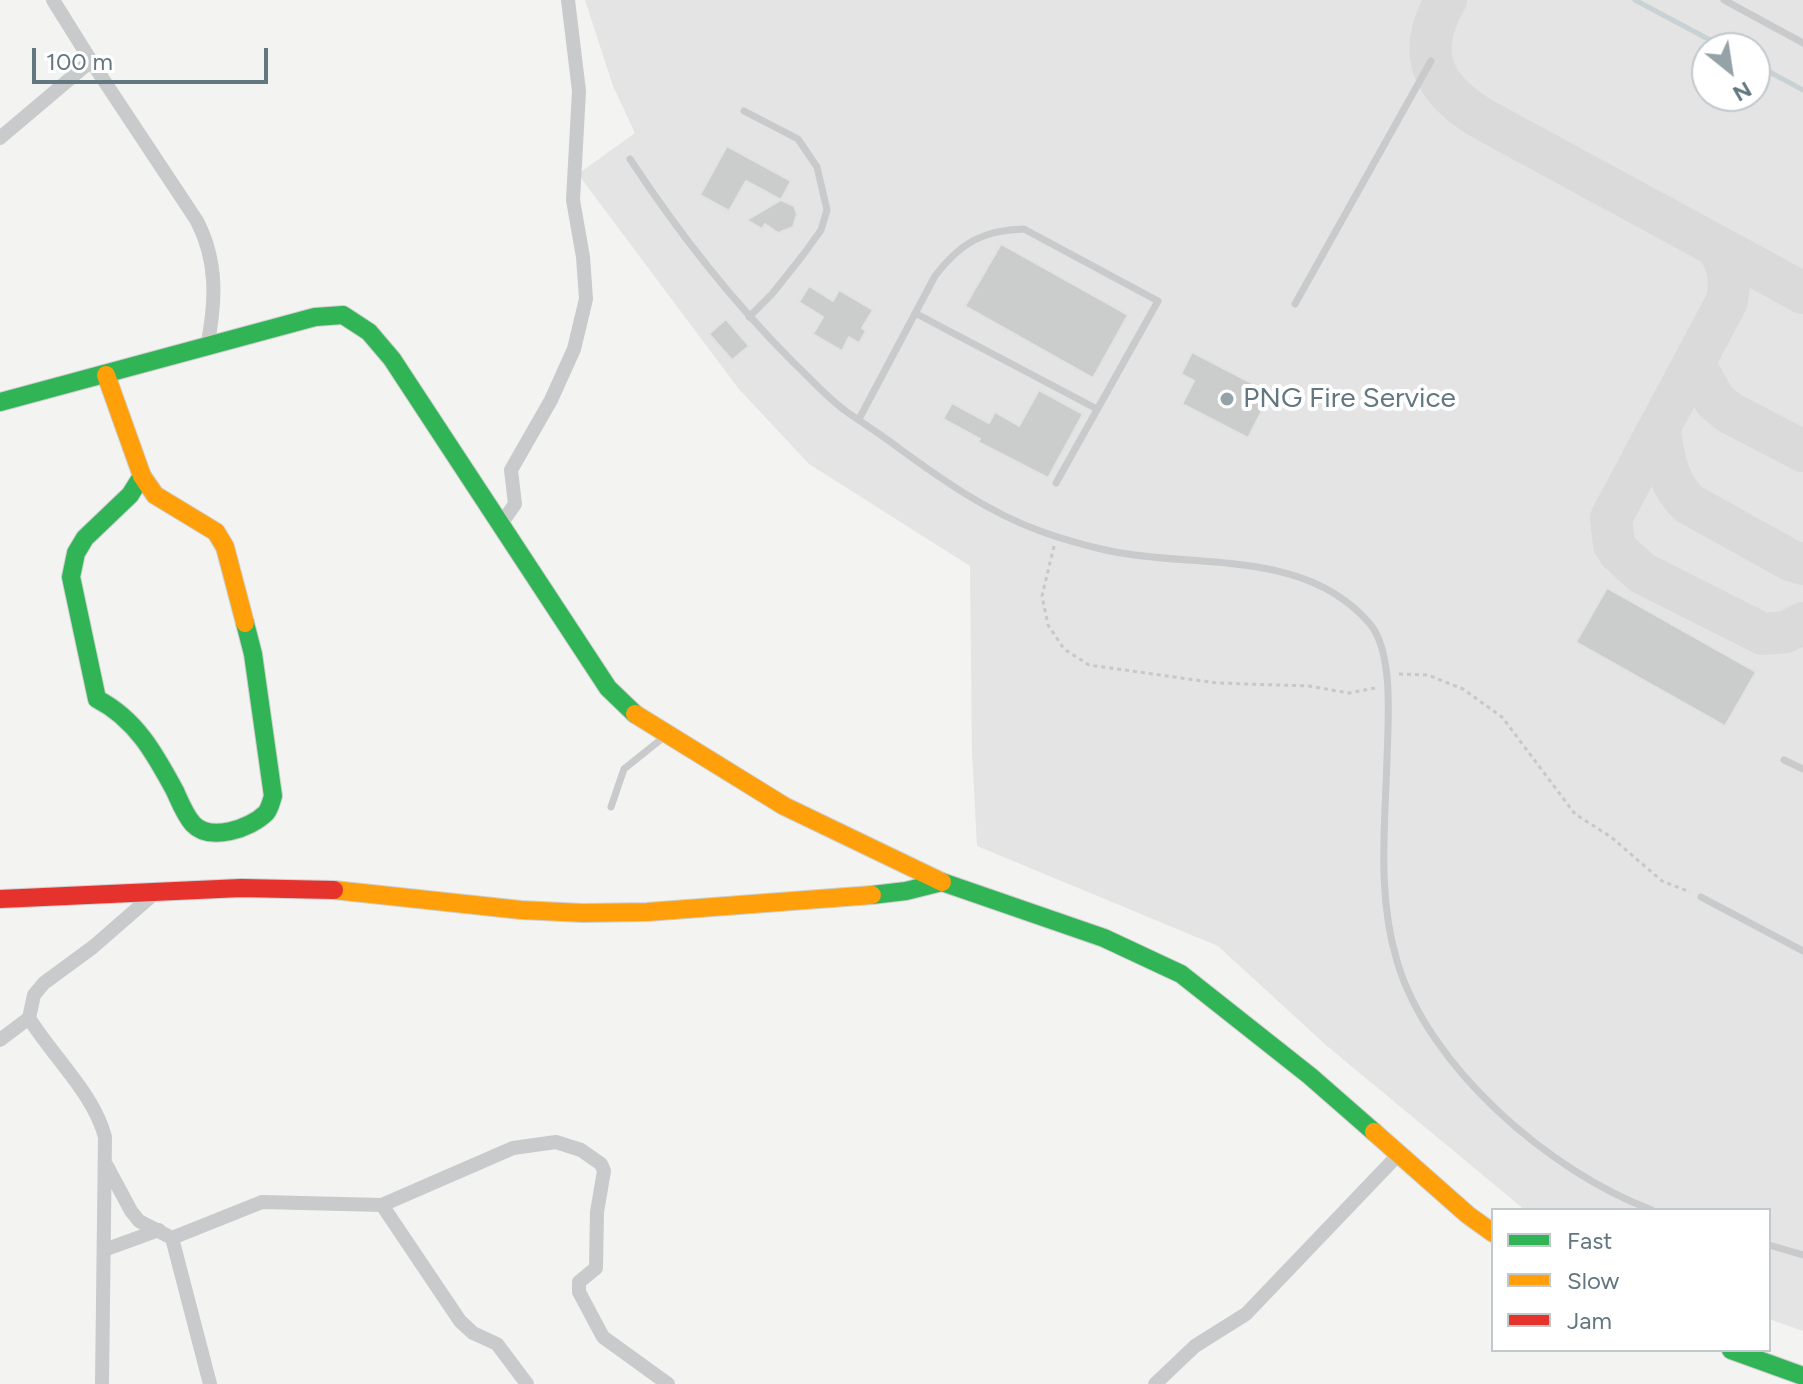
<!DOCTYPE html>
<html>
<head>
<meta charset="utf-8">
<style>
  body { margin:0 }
  #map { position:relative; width:1803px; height:1384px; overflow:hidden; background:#f3f3f1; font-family:Figtree,sans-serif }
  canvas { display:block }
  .legend { position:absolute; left:1491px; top:1208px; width:280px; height:144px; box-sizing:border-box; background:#fff; border:2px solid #c1c9cd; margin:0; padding:10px 14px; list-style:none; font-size:24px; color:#637781 }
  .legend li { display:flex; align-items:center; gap:16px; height:40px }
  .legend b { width:40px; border:2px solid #c1c9cd }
  .north { position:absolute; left:1691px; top:32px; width:80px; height:80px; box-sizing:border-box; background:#fff; border:2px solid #c1c9cd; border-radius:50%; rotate:150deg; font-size:22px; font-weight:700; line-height:32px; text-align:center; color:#637781 }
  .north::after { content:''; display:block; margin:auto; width:28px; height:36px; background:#95a2a8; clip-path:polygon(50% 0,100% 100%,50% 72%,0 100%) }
  .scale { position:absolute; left:32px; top:48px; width:236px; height:36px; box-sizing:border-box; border:4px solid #637781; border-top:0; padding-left:10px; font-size:24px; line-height:28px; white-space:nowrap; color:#637781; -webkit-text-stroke:6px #fff; paint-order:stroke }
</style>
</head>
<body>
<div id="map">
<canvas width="1803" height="1384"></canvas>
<ul class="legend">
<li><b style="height:10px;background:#30b455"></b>Fast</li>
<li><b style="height:10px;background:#ff9f0a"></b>Slow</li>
<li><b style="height:10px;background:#e5322d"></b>Jam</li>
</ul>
<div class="north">N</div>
<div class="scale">100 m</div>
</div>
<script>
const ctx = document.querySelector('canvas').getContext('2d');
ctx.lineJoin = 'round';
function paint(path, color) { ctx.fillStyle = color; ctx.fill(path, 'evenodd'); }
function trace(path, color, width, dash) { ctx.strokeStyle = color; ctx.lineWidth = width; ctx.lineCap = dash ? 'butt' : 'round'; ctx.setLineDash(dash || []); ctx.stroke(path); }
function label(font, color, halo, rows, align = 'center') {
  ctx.font = font + ' Figtree,sans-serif'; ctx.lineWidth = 8; ctx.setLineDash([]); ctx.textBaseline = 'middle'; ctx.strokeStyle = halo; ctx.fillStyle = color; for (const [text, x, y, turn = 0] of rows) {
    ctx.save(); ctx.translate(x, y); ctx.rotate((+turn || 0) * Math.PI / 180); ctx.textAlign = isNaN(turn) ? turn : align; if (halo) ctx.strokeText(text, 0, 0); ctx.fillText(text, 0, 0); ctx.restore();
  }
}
const built = new Path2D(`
  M 585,0 L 1803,0 L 1803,1331 L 1769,1319 L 1769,1210 L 1525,1210 L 1327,1046 L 1218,946 L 977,846 L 972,750 L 970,566 L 809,464 L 738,388 L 578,174 L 635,133 L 613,86 ZM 1707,48 L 1755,48 L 1755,96 L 1707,96 Z`);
const stream = new Path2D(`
  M 1635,0 L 1725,48
  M 1755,64 L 1803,90`);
const taxiway = new Path2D(`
  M 1446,0 C 1415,53 1432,88 1481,118 L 1803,293
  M 1716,246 C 1729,264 1731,280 1727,301 L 1611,518 L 1614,544 L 1619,552 L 1642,573 L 1763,634 L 1786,632 L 1803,623
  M 1694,363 L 1715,401 L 1730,413 L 1803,451
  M 1659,428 C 1664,457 1667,483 1689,504 L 1790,560 L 1803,564`);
const building = new Path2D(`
  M 727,146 L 791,181 L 781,200 L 746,181 L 729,211 L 700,195 Z
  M 781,200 L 794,206 L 797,214 L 793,227 L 778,233 L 765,224 L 762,229 L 747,220 Z
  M 1001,244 L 1128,315 L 1093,378 L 965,306 Z
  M 809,286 L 833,301 L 839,290 L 873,310 L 862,328 L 866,331 L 859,343 L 849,337 L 842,351 L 813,334 L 823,317 L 799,302 Z
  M 726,319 L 749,346 L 732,360 L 709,334 Z
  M 1192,352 L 1271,393 L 1248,438 L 1182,404 L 1194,381 L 1181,374 Z
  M 1039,390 L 1083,414 L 1048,478 L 978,442 L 980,439 L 943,419 L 952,403 L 989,423 L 995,412 L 1019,426 Z
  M 1607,588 L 1756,672 L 1725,726 L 1576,642 Z`);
const path = new Path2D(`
  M 1054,546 L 1042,596 L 1048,625 L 1064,649 L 1089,665 L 1217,683 L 1309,686 L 1349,693 L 1375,688
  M 1399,674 L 1428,675 L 1463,689 L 1502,717 L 1575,814 L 1611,837 L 1662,881 L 1690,892`);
const lane = new Path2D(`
  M 1724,0 L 1803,43
  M 744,111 L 798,139 L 817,167 L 827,210 L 821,230 L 803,255 L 772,294 L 749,317
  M 630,159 C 678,232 731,300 793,362 C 810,378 827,398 847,412 C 864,424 883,436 900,449 C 944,481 988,512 1040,531 C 1062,539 1087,546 1110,551 C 1197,569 1306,548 1370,624 C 1394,653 1388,721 1387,759 C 1385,826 1377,895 1397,961 C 1428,1067 1550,1172 1652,1210
  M 1295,304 L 1431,61
  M 915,313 L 1097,409
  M 859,419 L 935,276 C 960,243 983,230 1024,229 L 1158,301 L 1056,483
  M 1784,760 L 1803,769
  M 611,807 L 624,769 L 664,737
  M 1701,897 L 1803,951
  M 1769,1245 L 1803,1255`);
const street = new Path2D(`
  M 91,61 L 197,221 C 218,262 216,302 207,347
  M 0,138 L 91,61 L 53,0
  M 501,524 L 515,504 L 511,470 L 551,400 L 574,349 L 586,299 L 583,257 L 573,200 L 579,91 L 568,0
  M 0,1040 L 29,1018
  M 107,1166 L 131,1211 L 139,1221 L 172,1238 L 210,1384
  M 382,1205 L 460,1321 L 473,1333 L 497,1344 L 527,1384
  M 172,1238 L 262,1202 L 382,1205 L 513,1148 L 556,1142 L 581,1150 L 601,1164 L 604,1171 L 597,1212 L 596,1268 L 579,1282 L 579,1292 L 603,1337 L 668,1384
  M 104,1250 L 159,1230
  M 102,1384 L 105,1137 C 94,1094 53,1057 29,1018 L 34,995 L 44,983 L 93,947 L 155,893
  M 1155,1384 L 1195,1346 L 1246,1314 L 1399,1154`);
const fast = new Path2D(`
  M 0,402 L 315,317 L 343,315 L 369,332 L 392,359 L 608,688 L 635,714
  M 142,476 L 130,495 L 85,538 L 76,553 L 71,577 L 97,699 C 136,719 155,754 175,791 C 180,802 185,815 193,824 C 210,842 250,829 266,813 C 270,808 271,802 273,796 L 253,654 L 245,623
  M 872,895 L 906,891 L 942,882 L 1104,938 L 1181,974 L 1310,1076 L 1374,1132
  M 1731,1350 L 1803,1376`);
const slow = new Path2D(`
  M 106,375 L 142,476 L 155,495 L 216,532 L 225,547 L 245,623
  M 635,714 L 784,806 L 942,882
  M 334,890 L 521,910 L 583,913 L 647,912 L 872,895
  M 1374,1132 L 1468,1215 L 1493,1233`);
const jam = new Path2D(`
  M 0,899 L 241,888 L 334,890`);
const markers = [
  [1227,399,8,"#95a2a8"]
];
const poiNames = [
  ["PNG Fire Service",1243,399]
];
paint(built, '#e3e4e3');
trace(stream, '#c8d2d4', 5);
trace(taxiway, '#d9dad9', 42);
paint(building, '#cbcdcd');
trace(building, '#e2e2e1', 2);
trace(fast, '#ced0d0', 20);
trace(slow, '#ced0d0', 20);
trace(jam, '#ced0d0', 20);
trace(path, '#c7c8c7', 3, [4, 4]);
trace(lane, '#c8cacb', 7);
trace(street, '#c8cacb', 14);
trace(fast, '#30b455', 18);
trace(slow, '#ff9f0a', 18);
trace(jam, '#e5322d', 18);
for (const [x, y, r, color] of markers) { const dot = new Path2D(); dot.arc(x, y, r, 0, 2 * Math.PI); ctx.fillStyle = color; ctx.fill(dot); trace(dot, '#fff', 3); }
label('28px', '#637781', '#fff', poiNames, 'left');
</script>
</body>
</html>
